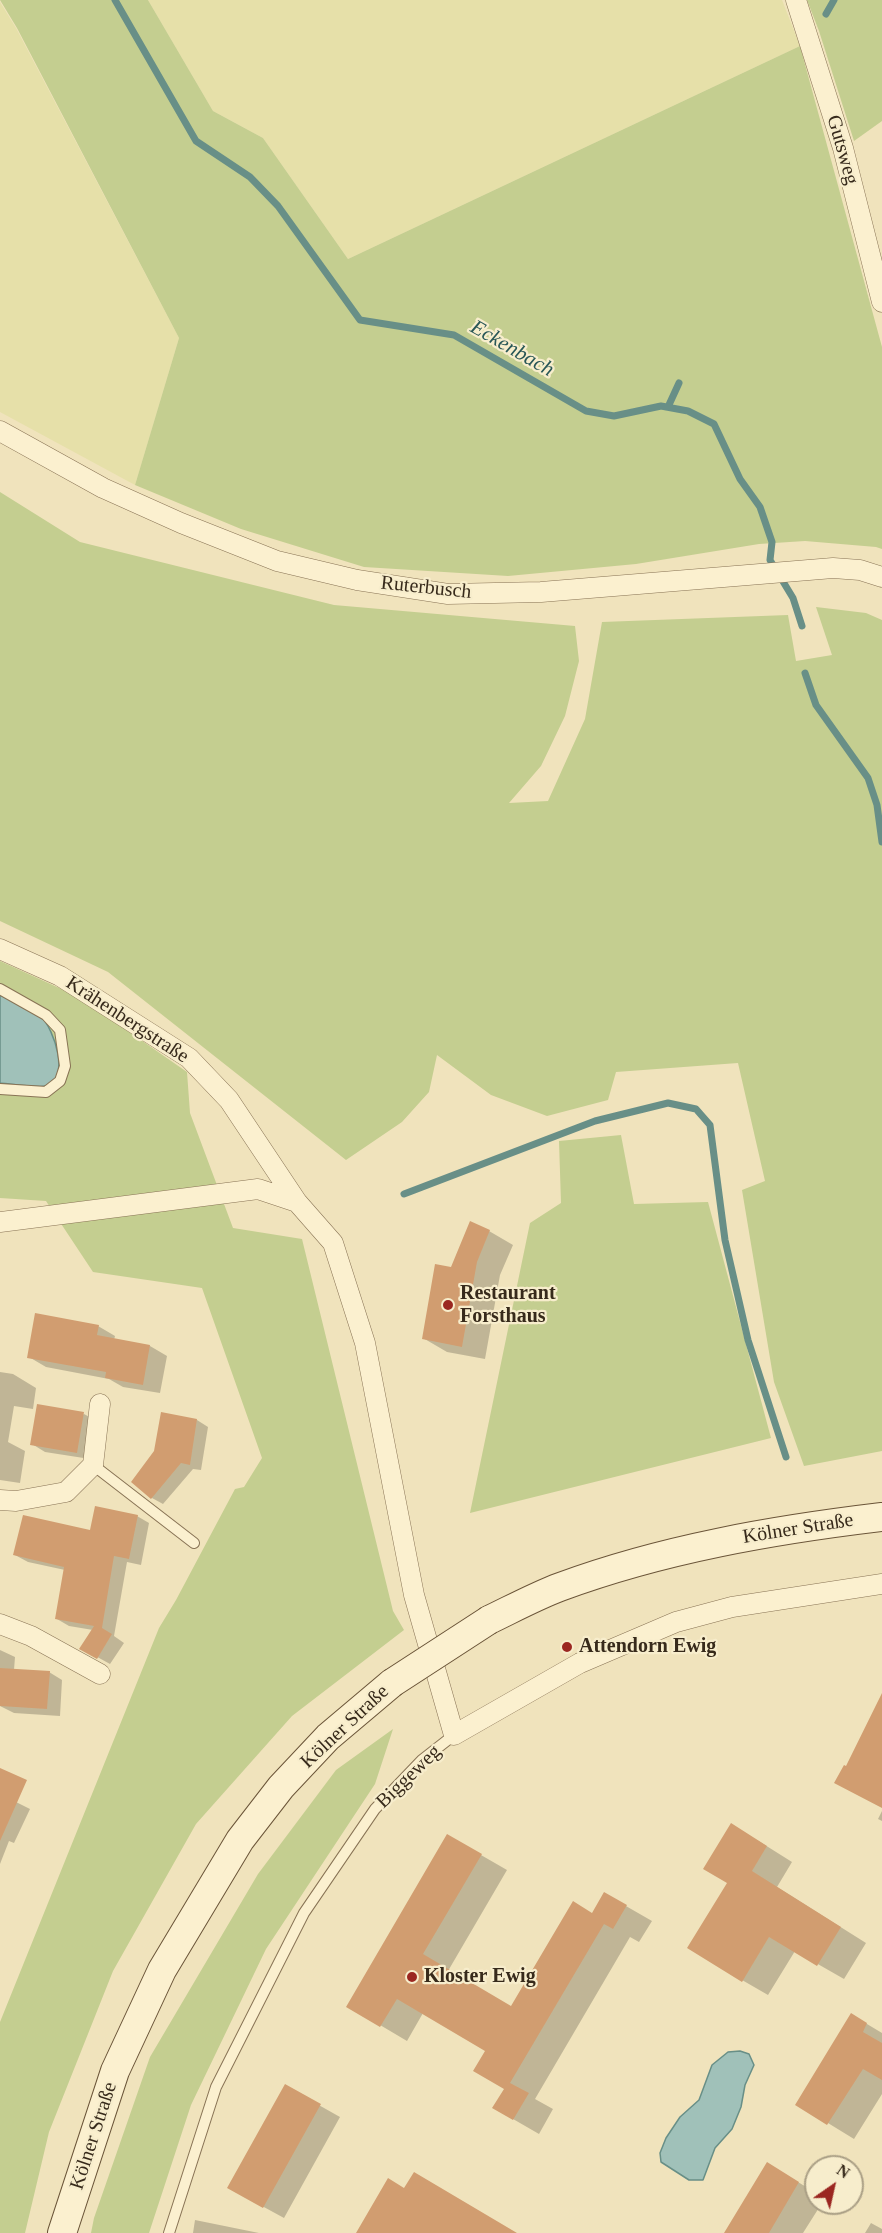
<!DOCTYPE html>
<html>
<head>
<meta charset="utf-8">
<style>
  body { margin:0 }
  #map { position:relative; width:882px; height:2233px; overflow:hidden; background:#f0e3bc; font-family:"Times New Roman",serif }
  canvas { display:block }
  .north { position:absolute; left:804px; top:2155px; width:60px; height:60px; box-sizing:border-box; background:#f7edcc; border:2px solid #aa9f85; border-radius:50%; rotate:34deg; font-size:16px; font-weight:700; line-height:24px; text-align:center; color:#372a1b }
  .north::after { content:''; display:block; margin:auto; width:21px; height:27px; background:#9b2721; clip-path:polygon(50% 0,100% 100%,50% 72%,0 100%) }
</style>
</head>
<body>
<div id="map">
<canvas width="882" height="2233"></canvas>
<div class="north">N</div>
</div>
<script>
const ctx = document.querySelector('canvas').getContext('2d');
ctx.lineJoin = 'round';
function paint(path, color) { ctx.fillStyle = color; ctx.fill(path, 'evenodd'); }
function trace(path, color, width, dash) { ctx.strokeStyle = color; ctx.lineWidth = width; ctx.lineCap = dash ? 'butt' : 'round'; ctx.setLineDash(dash || []); ctx.stroke(path); }
function label(font, color, halo, rows, align = 'center') {
  ctx.font = font + ' "Times New Roman",serif'; ctx.lineWidth = 4.5; ctx.setLineDash([]); ctx.textBaseline = 'middle'; ctx.strokeStyle = halo; ctx.fillStyle = color; for (const [text, x, y, turn = 0] of rows) {
    ctx.save(); ctx.translate(x, y); ctx.rotate((+turn || 0) * Math.PI / 180); ctx.textAlign = isNaN(turn) ? turn : align; if (halo) ctx.strokeText(text, 0, 0); ctx.fillText(text, 0, 0); ctx.restore();
  }
}
const farmland = new Path2D(`
  M 148,0 L 782,0 L 800,46 L 348,259 L 263,138 L 213,111 Z
  M 0,2 L 16,28 L 179,338 L 135,485 L 0,412 Z`);
const green = new Path2D(`
  M 0,0 L 148,0 L 213,111 L 263,138 L 348,259 L 800,46 L 882,347 L 882,549 L 876,547 L 805,541 L 759,544 L 636,564 L 508,576 L 364,567 L 241,529 L 135,485 L 179,338 L 17,28 Z
  M 807,0 L 882,0 L 882,121 L 854,141 L 819,31 Z
  M 0,492 L 80,542 L 334,605 L 575,626 L 579,661 L 565,716 L 541,766 L 509,803 L 548,801 L 585,719 L 602,622 L 788,615 L 796,661 L 832,655 L 816,607 L 866,613 L 882,620 L 882,1451 L 804,1466 L 774,1382 L 742,1190 L 765,1181 L 738,1063 L 616,1072 L 608,1100 L 547,1116 L 491,1095 L 437,1055 L 429,1092 L 402,1122 L 346,1160 L 108,972 L 0,921 Z
  M 0,961 L 79,997 L 187,1072 L 190,1113 L 233,1228 L 302,1239 L 393,1611 L 404,1630 L 292,1716 L 196,1824 L 113,1971 L 49,2132 L 25,2233 L 0,2233 L 0,2022 L 159,1628 L 176,1600 L 235,1489 L 244,1487 L 262,1458 L 202,1288 L 93,1272 L 46,1201 L 0,1198 Z
  M 621,1135 L 634,1204 L 708,1202 L 771,1438 L 470,1513 L 530,1223 L 561,1203 L 559,1141 Z
  M 393,1729 L 375,1784 L 266,1949 L 191,2105 L 149,2233 L 91,2233 L 94,2218 L 150,2057 L 258,1874 L 336,1770 Z`);
const water = new Path2D(`
  M 0,995 C 13,1001 30,1008 41,1017 C 54,1028 71,1080 46,1086 C 38,1088 10,1084 0,1083 Z
  M 740,2051 L 749,2054 L 754,2065 L 745,2085 L 741,2107 L 732,2129 L 715,2148 L 703,2180 L 689,2180 L 661,2162 L 660,2153 L 666,2138 L 680,2117 L 699,2100 L 712,2065 L 728,2052 Z`);
const shadow = new Path2D(`
  M 489,1231 L 513,1245 L 500,1275 L 485,1359 L 447,1352 L 423,1338 L 452,1269 Z
  M 98,1326 L 115,1336 L 114,1340 L 150,1346 L 167,1356 L 160,1393 L 123,1387 L 109,1379 L 46,1367 L 29,1357 Z
  M 0,1372 L 13,1374 L 36,1388 L 33,1409 L 14,1406 L 8,1442 L 25,1451 L 20,1483 L 0,1480 Z
  M 84,1414 L 97,1421 L 90,1459 L 45,1452 L 32,1444 Z
  M 162,1414 L 197,1420 L 208,1427 L 201,1470 L 193,1469 L 163,1504 L 152,1498 L 156,1452 Z
  M 137,1516 L 149,1523 L 141,1565 L 127,1562 L 114,1636 L 124,1643 L 110,1664 L 81,1648 L 93,1630 L 69,1626 L 57,1619 L 65,1570 L 28,1562 L 15,1555 Z
  M 0,1650 L 15,1657 L 14,1670 L 49,1672 L 62,1680 L 60,1716 L 14,1713 L 0,1706 Z
  M 0,1794 L 30,1809 L 14,1843 L 9,1841 L 0,1864 Z
  M 882,1811 L 882,1821 L 878,1819 Z
  M 448,1836 L 507,1870 L 448,1971 L 512,2008 L 593,1915 L 605,1894 L 652,1921 L 639,1942 L 630,1937 L 535,2099 L 553,2109 L 539,2134 L 494,2108 L 506,2088 L 487,2050 L 423,2013 L 407,2041 L 348,2006 Z
  M 757,1840 L 792,1862 L 777,1887 L 866,1943 L 844,1979 L 795,1951 L 768,1995 L 742,1980 L 729,1883 Z
  M 852,2015 L 882,2033 L 882,2094 L 854,2139 L 797,2104 Z
  M 285,2086 L 340,2117 L 284,2218 L 229,2188 Z
  M 793,2179 L 816,2193 L 816,2203 L 822,2203 L 803,2233 L 725,2233 Z
  M 195,2220 L 259,2233 L 193,2233 Z
  M 871,2223 L 882,2229 L 882,2233 L 865,2233 Z`);
const stream = new Path2D(`
  M 115,0 L 196,141 L 250,177 L 278,206 L 360,320 L 454,335 L 586,411 L 614,416 L 661,406 L 688,411 L 714,424 L 740,479 L 760,507 L 772,542 L 770,560 L 793,598 L 802,626
  M 826,14 L 834,0
  M 668,407 L 679,383
  M 805,673 L 816,705 L 868,778 L 877,805 L 882,842
  M 404,1194 L 595,1121 L 668,1103 L 696,1109 L 710,1125 L 725,1240 L 748,1340 L 786,1457`);
const building = new Path2D(`
  M 470,1221 L 490,1230 L 477,1262 L 462,1347 L 422,1339 L 435,1264 L 451,1267 Z
  M 35,1313 L 99,1325 L 97,1335 L 150,1345 L 143,1385 L 105,1378 L 106,1372 L 27,1358 Z
  M 37,1404 L 84,1412 L 77,1453 L 30,1445 Z
  M 161,1412 L 197,1419 L 190,1465 L 181,1463 L 151,1499 L 131,1482 L 154,1451 Z
  M 95,1506 L 138,1515 L 129,1559 L 114,1556 L 102,1628 L 112,1634 L 97,1659 L 79,1649 L 94,1626 L 55,1619 L 64,1567 L 13,1555 L 23,1515 L 90,1530 Z
  M 0,1668 L 50,1671 L 47,1709 L 0,1706 Z
  M 882,1693 L 882,1808 L 834,1783 L 844,1765 L 846,1766 Z
  M 0,1768 L 27,1780 L 0,1841 Z
  M 731,1823 L 767,1846 L 752,1871 L 841,1927 L 817,1966 L 769,1937 L 742,1982 L 687,1948 L 727,1883 L 703,1869 Z
  M 447,1834 L 482,1854 L 423,1954 L 511,2006 L 573,1901 L 592,1913 L 604,1892 L 627,1905 L 613,1929 L 604,1924 L 510,2083 L 529,2093 L 513,2120 L 492,2108 L 504,2089 L 473,2071 L 485,2051 L 397,1999 L 380,2027 L 346,2007 Z
  M 851,2013 L 867,2023 L 863,2032 L 882,2043 L 882,2080 L 863,2069 L 827,2125 L 795,2105 Z
  M 285,2084 L 321,2104 L 263,2208 L 227,2188 Z
  M 767,2162 L 799,2182 L 769,2233 L 724,2233 Z
  M 414,2172 L 517,2233 L 356,2233 L 388,2178 L 404,2188 Z`);
const lane = new Path2D(`
  M 0,989 L 46,1015 L 60,1030 L 65,1066 L 60,1081 L 46,1092 L 0,1089
  M 93,1465 L 194,1543
  M 169,2233 L 216,2087 L 304,1913 L 375,1809 L 422,1760 L 454,1735`);
const street = new Path2D(`
  M 796,0 L 843,148 L 882,302
  M 0,431 L 103,488 L 181,523 L 277,561 L 357,580 L 448,594 L 541,592 L 833,568 L 860,570 L 882,577
  M 0,949 L 60,976 L 189,1058 L 229,1100 L 297,1202 L 333,1243 L 365,1343 L 414,1595 L 454,1735 L 580,1663 L 676,1622 L 732,1607 L 882,1584
  M 0,1222 L 258,1189 L 297,1202
  M 0,1500 L 16,1501 L 66,1492 L 93,1465 L 100,1404
  M 0,1624 L 31,1636 L 100,1674`);
const secondary = new Path2D(`
  M 489,1620 C 512,1609 536,1596 560,1587 C 663,1549 773,1530 882,1517
  M 62,2233 L 115,2071 L 162,1970 L 240,1840 L 281,1787 L 328,1737 L 392,1683`);
const secondaryBridge = new Path2D(`
  M 392,1683 L 489,1620`);
const markers = [
  [448,1305,6,"#9b2721"],
  [567,1647,6,"#9b2721"],
  [412,1977,6,"#9b2721"]
];
const streetNames = [
  ["Gutsweg",842,150,74],
  ["Ruterbusch",426,588,6],
  ["Krähenbergstraße",127,1020,33],
  ["Kölner Straße",798,1529,-9],
  ["Kölner Straße",345,1727,-43],
  ["Biggeweg",409,1777,-44],
  ["Kölner Straße",94,2136,-72]
];
const poiNames = [
  ["Restaurant",460,1294],
  ["Forsthaus",460,1317],
  ["Attendorn Ewig",579,1647],
  ["Kloster Ewig",424,1977]
];
const waterNames = [
  ["Eckenbach",512,349,30]
];
paint(farmland, '#e6e0a9');
paint(green, '#c4ce90');
paint(water, '#a0c1b9');
trace(water, '#688f87', 1.5);
paint(shadow, '#0003');
trace(stream, '#688f87', 7);
paint(building, '#d19d70');
trace(lane, '#887355', 12);
trace(street, '#887355', 21);
trace(secondary, '#6a5438', 30);
trace(lane, '#fbf0cf', 10);
trace(street, '#fbf0cf', 20);
trace(secondary, '#fbf0cf', 28);
trace(secondaryBridge, '#6a5438', 30, []);
trace(secondaryBridge, '#fbf0cf', 28);
for (const [x, y, r, color] of markers) { const dot = new Path2D(); dot.arc(x, y, r, 0, 2 * Math.PI); ctx.fillStyle = color; ctx.fill(dot); trace(dot, '#f7edcc', 2); }
label('20px', '#372a1b', '#f7edcc', streetNames);
label('bold 20px', '#372a1b', '#f7edcc', poiNames, 'left');
label('italic 21px', '#295757', '#f7edcc', waterNames);
</script>
</body>
</html>
